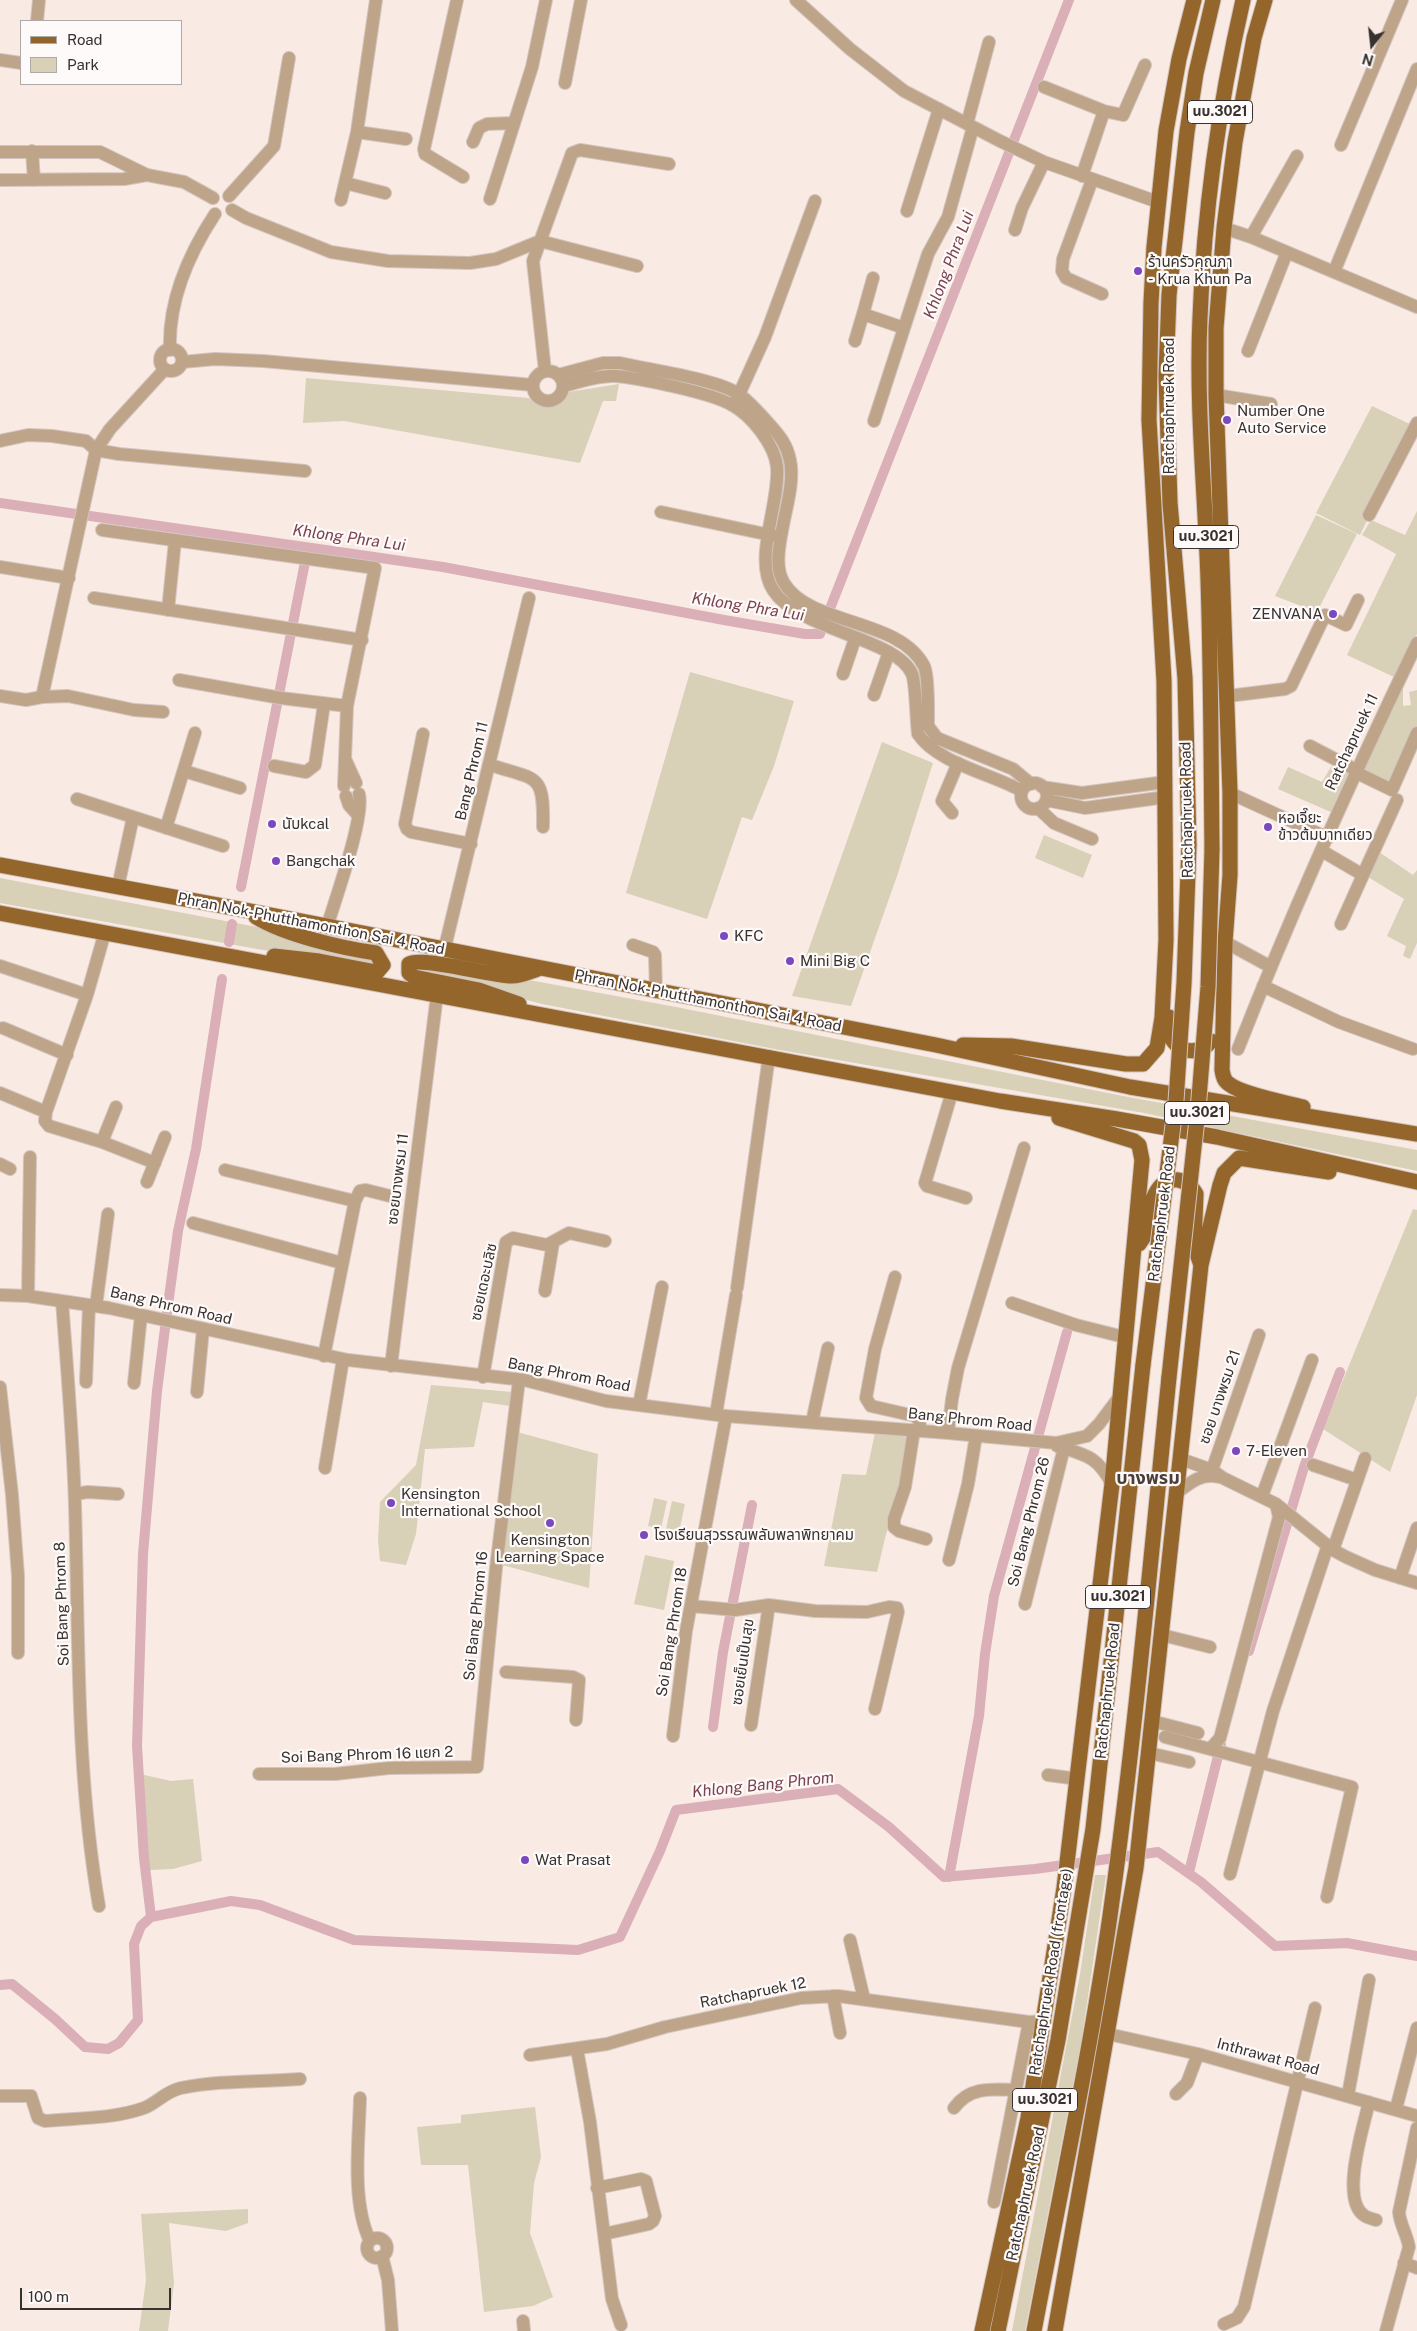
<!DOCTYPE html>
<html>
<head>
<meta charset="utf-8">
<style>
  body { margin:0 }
  #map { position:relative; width:1417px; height:2331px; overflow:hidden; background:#f9eae3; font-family:"Public Sans",sans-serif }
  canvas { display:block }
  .legend { position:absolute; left:20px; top:20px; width:162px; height:65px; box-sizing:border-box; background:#fdfaf9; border:1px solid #aeaaa8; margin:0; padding:6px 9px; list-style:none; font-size:15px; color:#37312f }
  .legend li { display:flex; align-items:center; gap:10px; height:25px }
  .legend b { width:25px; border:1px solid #aeaaa8 }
  .north { position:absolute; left:1347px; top:20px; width:50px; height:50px; -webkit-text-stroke:4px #fdfaf9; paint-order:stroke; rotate:196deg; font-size:14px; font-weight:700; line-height:20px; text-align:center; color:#37312f }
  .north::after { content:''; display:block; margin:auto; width:18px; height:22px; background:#37312f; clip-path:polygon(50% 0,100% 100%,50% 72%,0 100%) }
  .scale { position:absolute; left:20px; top:2288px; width:151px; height:22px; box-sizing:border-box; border:2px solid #37312f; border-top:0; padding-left:6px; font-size:15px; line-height:18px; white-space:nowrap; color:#37312f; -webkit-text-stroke:4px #fdfaf9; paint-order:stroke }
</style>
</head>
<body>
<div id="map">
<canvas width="1417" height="2331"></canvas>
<ul class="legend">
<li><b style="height:6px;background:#94662c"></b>Road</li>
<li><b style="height:14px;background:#d9d0b8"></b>Park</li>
</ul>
<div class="north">N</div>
<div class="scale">100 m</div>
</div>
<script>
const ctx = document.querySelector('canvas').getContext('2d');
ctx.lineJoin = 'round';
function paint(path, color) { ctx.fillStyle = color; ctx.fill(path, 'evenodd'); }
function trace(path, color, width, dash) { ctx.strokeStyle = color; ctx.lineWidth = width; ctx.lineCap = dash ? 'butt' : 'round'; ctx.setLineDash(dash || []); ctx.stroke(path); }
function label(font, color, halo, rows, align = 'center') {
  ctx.font = font + ' "Public Sans","Noto Sans Thai",sans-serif'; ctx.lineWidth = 4.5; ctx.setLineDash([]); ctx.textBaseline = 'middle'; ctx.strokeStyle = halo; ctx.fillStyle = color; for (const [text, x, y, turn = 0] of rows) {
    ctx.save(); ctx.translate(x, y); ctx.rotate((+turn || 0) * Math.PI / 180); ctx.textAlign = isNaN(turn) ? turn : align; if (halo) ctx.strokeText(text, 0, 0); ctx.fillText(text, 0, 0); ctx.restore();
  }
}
const green = new Path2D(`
  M 306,378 L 528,398 C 540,401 548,406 561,403 L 568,392 L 619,384 L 616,401 L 603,401 L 580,463 L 344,421 L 303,423 Z
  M 1372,406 L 1412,425 L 1360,535 L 1316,513 Z
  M 1417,511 L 1417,634 L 1396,678 L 1347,655 L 1396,554 L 1362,535 L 1371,520 L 1405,535 Z
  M 1316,515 L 1357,534 L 1317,612 L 1275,596 Z
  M 690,672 L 794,701 L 774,766 L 752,820 L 742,817 L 707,919 L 626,893 Z
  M 1403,680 L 1403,706 L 1411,705 L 1409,692 L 1417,690 L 1417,729 L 1391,784 L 1360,771 Z
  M 882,742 L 933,763 L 897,876 L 851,1006 L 792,996 Z
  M 1334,762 L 1351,772 L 1333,813 L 1278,789 L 1288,767 L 1322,782 Z
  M 1044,835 L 1092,855 L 1083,878 L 1035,858 Z
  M 1379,852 L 1413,875 L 1417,870 L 1417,943 L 1410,959 L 1403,956 L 1406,946 L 1387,936 L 1404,899 L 1368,877 Z
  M 0,878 L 262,928 L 375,957 L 375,964 L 363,964 L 263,950 L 0,903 Z
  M 417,968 L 529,980 L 676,1007 L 1123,1096 L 1417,1150 L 1417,1171 L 1144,1113 L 780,1050 L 542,1004 L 417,971 Z
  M 1413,1209 L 1417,1210 L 1417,1395 L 1390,1472 L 1323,1429 Z
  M 431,1385 L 512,1392 L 510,1406 L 483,1402 L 474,1447 L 425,1449 L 416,1534 L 406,1565 L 380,1561 L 378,1540 L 380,1502 L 416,1465 Z
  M 517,1432 L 598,1454 L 589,1588 L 502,1565 Z
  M 875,1433 L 909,1437 L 902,1490 L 886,1534 L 877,1572 L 824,1566 L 842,1474 L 866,1475 Z
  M 654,1498 L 667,1501 L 661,1529 L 648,1526 Z
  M 672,1501 L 685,1504 L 679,1532 L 666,1529 Z
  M 645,1555 L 674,1561 L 664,1610 L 634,1604 Z
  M 140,1774 L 171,1781 L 193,1779 L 202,1861 L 173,1869 L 149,1870 Z
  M 1095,1875 L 1106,1875 L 1081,2043 L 1025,2331 L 1012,2331 L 1080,1974 Z
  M 535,2107 L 541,2157 L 534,2183 L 530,2233 L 553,2297 L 533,2306 L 484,2312 L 468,2165 L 421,2165 L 417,2127 L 461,2123 L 461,2115 Z
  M 248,2209 L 248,2223 L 226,2231 L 169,2223 L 174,2283 L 168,2331 L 139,2331 L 146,2280 L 141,2214 Z`);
const canal = new Path2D(`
  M 0,503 L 443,567 L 724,620 L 805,634 L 820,634 L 1069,0
  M 241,887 L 307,552
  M 229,942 L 232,924
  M 1249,1651 L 1304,1467 L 1340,1372
  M 713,1727 L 723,1652 L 752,1505
  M 1189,1872 L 1221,1744
  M 949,1877 L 979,1716 L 985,1654 L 994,1596 L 1067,1332
  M 151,1917 L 144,1858 L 137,1746 L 143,1554 L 157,1391 L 168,1305 L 178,1231 L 196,1149 L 222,979
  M 0,1985 L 12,1984 L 55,2019 L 85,2047 L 108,2049 L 119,2043 L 138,2020 L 134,1944 L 141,1926 L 151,1917 L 231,1901 L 260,1905 L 354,1940 L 578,1950 L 620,1937 L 660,1851 L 676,1810 L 838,1789 L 889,1827 L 944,1877 L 1035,1869 L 1158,1852 L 1201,1882 L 1275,1946 L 1347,1943 L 1417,1956`);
const minor = new Path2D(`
  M 457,0 L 424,149 L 425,154 L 463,177
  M 796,0 L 850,49 L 904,91 L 1000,141 L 1044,162 L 1158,202
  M 37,21 L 39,0
  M 0,60 L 21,63
  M 565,83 L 581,0
  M 1044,87 L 1104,111 L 1082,176
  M 1104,111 L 1123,115 L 1145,65
  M 967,124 L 989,42
  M 357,132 L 406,139
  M 473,142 L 479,128 L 487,124 L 513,123
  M 1341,145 L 1402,0
  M 32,151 L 34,180
  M 0,152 L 100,152 L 147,175
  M 0,180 L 124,179 L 147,175 L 184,182 L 213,198
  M 1092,180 L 1063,259 L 1062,271 L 1066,278 L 1102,294
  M 345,183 L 385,193
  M 229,196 L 274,146 L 289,58
  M 490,199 L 532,67 L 546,0
  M 341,200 L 357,132 L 376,0
  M 232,210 L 246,218 L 331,252 L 388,261 L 470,263 L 496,259 L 540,241 L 637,266
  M 907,211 L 939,109
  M 1224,228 L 1251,237 L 1417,307
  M 1015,230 L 1022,208 L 1044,162
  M 1251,237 L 1297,156
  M 1334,272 L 1417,69
  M 863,314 L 873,278
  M 855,341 L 863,314 L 904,328
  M160 360a11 11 0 1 1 22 0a11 11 0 1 1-22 0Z
  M 170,350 C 168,300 188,255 215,214
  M 1248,351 L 1287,252
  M 182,362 L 215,359 L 263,361 L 533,385
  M 545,371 L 533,261 L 572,153 L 580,150 L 669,164
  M533 386a15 15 0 1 1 30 0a15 15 0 1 1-30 0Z
  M 558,375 L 603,363 L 620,363 C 649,370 718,379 740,395 C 751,403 761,415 770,425 C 780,436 787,445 790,460 C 794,478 788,502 784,520 C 781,538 773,566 784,583 C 810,626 900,618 924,666 C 929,675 928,714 928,726 L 937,738 L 1013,769 L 1031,784
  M 563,386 C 580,382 598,375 615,376 C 639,378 712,393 732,405 C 751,415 775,445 777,467 C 780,503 753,559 773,590 C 799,631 897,638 912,674 C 916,683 916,720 918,734 C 937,763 992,774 1022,791
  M 1216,395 L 1271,404
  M 736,401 L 765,337 L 815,201
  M 874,421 L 928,254 L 948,217 L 973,127
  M 0,441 L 28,435 L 52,436 L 86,441 L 96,450 L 119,454 L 305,471
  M 661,512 L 775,536
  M 1369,515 L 1417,423
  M 102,530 L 375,568 L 347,706 L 344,786
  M 0,567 L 69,578
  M 94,598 L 362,640
  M 168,610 L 175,541
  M 843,674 L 855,639
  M 179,680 L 281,698 L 347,706
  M 874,695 L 889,652
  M 0,696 L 26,700 L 42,697 L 68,696 L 134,710 L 163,712
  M 1228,696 L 1285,689 L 1291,686 L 1325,615 L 1346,625 L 1358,600
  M 42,697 L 96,450 L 110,429 L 165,369
  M 423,734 L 405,824 L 407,829 L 411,832 L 471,844
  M 1310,746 L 1356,770
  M 346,761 L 356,783
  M 490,765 C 538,780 544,773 543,827
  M 274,766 L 306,772 L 315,765 L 324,704
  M 184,771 L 240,788
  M 1355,772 L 1392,790 L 1417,733
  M1021 796a13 13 0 1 1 26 0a13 13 0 1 1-26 0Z
  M 1042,787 L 1082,793 L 1165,782
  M 1230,793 L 1328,838
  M 346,796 L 349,805 L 357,814
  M 77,799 L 223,846
  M 1046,800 L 1085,808 L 1166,797
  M 1038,808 L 1054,823 L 1092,839
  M 952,813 L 942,801 L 958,763
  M 166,828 L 195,733
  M 1322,851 L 1363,875 L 1397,800
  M 118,887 L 133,817
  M 1341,924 L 1363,875
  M 327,927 C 335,900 365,817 359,794
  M 105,932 L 87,995 L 46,1112 L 45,1121 L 49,1126 L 102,1142 L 155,1163
  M 1225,942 L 1271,967
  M 633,945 L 653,952 L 655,955 L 656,992
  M 444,951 L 529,598
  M 0,966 L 87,995
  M 1263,986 L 1339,1022 L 1413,1049
  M 3,1028 L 67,1055
  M 1238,1049 C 1292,911 1353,776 1417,643
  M 952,1092 L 925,1183 L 927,1186 L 966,1198
  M 0,1093 L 46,1112
  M 102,1142 L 116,1107
  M 0,1164 L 10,1169
  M 225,1170 L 355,1201
  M 147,1182 L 165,1137
  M 193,1223 L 342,1263
  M 895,1277 L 875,1349 L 866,1398 L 871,1406 L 915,1416 L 919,1420 L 921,1431
  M 737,1288 L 769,1056
  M 545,1291 L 553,1243
  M 0,1295 L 28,1296 L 109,1308 L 348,1360 L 524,1380 L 606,1401 L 726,1416 L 948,1433 L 1056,1443 L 1087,1436 L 1099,1424 L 1120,1396
  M 28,1296 L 30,1157
  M 62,1301 C 67,1368 73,1437 75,1505 C 79,1639 76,1773 99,1906
  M 1012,1303 L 1076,1325 L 1124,1337
  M 96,1306 L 108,1214
  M 324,1356 L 355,1201 L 360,1191 L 366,1190 L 390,1196
  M 391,1366 L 437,995
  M 483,1377 L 506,1242 L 513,1238 L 547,1245 L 569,1233 L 605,1241
  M 86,1382 L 89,1305
  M 134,1383 L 141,1315
  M 0,1387 L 12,1495 L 18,1576 L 18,1653
  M 197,1392 L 203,1329
  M 639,1405 L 662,1287
  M 716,1414 L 736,1295
  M 812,1422 L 828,1348
  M 914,1430 L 905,1487 L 894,1519 L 894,1527 L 899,1531 L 926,1539
  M 948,1433 L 952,1399 L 958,1368 L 1024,1148
  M 1057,1446 C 1086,1455 1097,1456 1112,1484
  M 1181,1459 L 1212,1470 L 1223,1478 L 1276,1504 L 1333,1550 L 1346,1557 L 1375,1570 L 1417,1583
  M 1313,1465 L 1357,1480
  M 325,1468 L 343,1359
  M 1212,1470 L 1259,1335
  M 1178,1492 C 1191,1482 1201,1473 1219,1477
  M 75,1494 L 88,1492 L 118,1494
  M 1262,1496 L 1312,1360
  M 1333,1550 L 1365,1458
  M 949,1560 L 968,1484 L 976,1436
  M 1400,1578 L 1417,1528
  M 1025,1604 L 1064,1448
  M 691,1606 L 735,1610 L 769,1605 L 815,1611 L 867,1612 L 889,1607 L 897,1608 L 898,1612 L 875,1709
  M 1162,1635 L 1210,1647
  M 506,1672 L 573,1677 L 579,1680 L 576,1720
  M 1152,1721 L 1198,1733
  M 751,1725 L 769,1605
  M 673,1736 L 686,1631 L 726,1416
  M 1165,1737 L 1352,1787 L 1327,1897
  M 1211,1748 L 1220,1738 L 1279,1517 L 1276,1504
  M 1149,1753 L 1189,1762
  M 259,1774 L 335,1774 L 389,1768 L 477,1767 L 496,1568 L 519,1380
  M 1048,1775 L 1078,1779
  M 1230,1874 L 1273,1711 L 1328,1545
  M 850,1940 L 864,1999
  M 833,1996 L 840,2033
  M 1108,2034 L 1198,2054 L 1417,2116
  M 577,2049 L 590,2122 L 612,2299 L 621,2325
  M 530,2055 L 607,2044 L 665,2027 L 801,1998 L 838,1996 L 1029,2022 L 1045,2021
  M 1176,2094 L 1187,2083 L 1198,2054
  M 1348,2095 L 1369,1980
  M 0,2096 L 31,2096 L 38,2118 L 45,2121 C 77,2118 113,2119 144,2108 C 157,2103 166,2091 181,2088 C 220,2080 260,2082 300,2079
  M 360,2098 C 359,2142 351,2201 370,2241
  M 1369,2102 C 1364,2126 1339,2200 1365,2216 C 1368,2218 1373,2219 1376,2220
  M 954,2108 C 970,2086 992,2089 1017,2090
  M 1396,2109 L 1417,2028
  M 597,2188 L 641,2179 L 646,2181 L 655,2216 L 653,2221 L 649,2224 L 604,2234
  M 994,2202 L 1029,2022
  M367 2248a10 10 0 1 1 20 0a10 10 0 1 1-20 0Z
  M 382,2256 L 388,2280 L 392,2331
  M 1404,2263 L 1417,2268
  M 523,2321 L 524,2331
  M 1224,2324 L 1237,2318 L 1244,2307 L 1315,2008
  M 1386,2331 L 1409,2247 C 1407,2234 1400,2225 1399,2212 L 1417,2128`);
const major = new Path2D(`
  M 1265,0 L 1254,38 L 1235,142 L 1224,228 L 1216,328 L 1216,395 L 1230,793 L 1230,875 L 1225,942 L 1222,1070 C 1223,1076 1224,1081 1229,1084 C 1243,1095 1284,1102 1303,1107
  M 1189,845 L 1185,678 L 1170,503 L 1166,376 L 1169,295 L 1187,132 L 1196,73 L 1213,0
  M 1212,849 C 1211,759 1211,669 1208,579 C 1205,492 1196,405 1200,318 C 1204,210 1219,105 1243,0
  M 0,865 L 239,909 L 936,1045 L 1130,1087 L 1417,1134
  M 0,913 L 1000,1101 L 1117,1119 L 1217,1137 L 1417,1182
  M 256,917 C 285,935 341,948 376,953 L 383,965 L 377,972 L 371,971 L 319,961 L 274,956
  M 519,1004 L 479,990 L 414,977 L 409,973 L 409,964 C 421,956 491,976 512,976 C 521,976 529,972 538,969
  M 1169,1017 C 1169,1024 1168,1031 1171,1037 C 1179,1054 1200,1055 1211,1041
  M 963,1045 L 1011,1046 L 1126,1064 L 1143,1064 L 1157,1048 L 1162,1018 L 1166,940 L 1164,681 L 1149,420 L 1151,303 L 1154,247 L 1166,131 L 1179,59 L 1194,0
  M 1139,1244 L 1143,1238 C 1148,1219 1151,1177 1178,1180 C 1187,1181 1192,1187 1196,1194 L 1194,1245 L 1201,1265
  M 982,2331 L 1028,2118 L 1064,1888 L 1112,1484 L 1142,1160 L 1139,1145 L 1134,1141 L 1059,1118
  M 998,2331 L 1058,2040 L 1093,1829 L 1143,1365
  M 1034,2331 C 1060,2193 1090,2055 1110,1916 C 1135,1737 1151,1557 1169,1377
  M 1055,2331 L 1136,1868 L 1201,1265 L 1220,1185 L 1224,1173 L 1239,1158 L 1329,1172`);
const majorBridge = new Path2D(`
  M 1143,1365 L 1176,1101 L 1184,983 L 1189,845
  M 1169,1377 L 1198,1110 L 1208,987 L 1212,849`);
const markers = [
  [1138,271,5,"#7c47bf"],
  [1227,420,5,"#7c47bf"],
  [1333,614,5,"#7c47bf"],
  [272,824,5,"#7c47bf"],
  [1268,827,5,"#7c47bf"],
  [276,861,5,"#7c47bf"],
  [724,936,5,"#7c47bf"],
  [790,961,5,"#7c47bf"],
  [1236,1451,5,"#7c47bf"],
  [391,1503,5,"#7c47bf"],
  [550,1523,5,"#7c47bf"],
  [644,1535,5,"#7c47bf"],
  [525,1860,5,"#7c47bf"]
];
const shields = [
  [1220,112,65],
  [1206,537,65],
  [1197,1113,65],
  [1118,1597,65],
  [1045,2100,65]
];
const shieldNames = [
  ["นบ.3021",1220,112],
  ["นบ.3021",1206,537],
  ["นบ.3021",1197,1113],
  ["นบ.3021",1118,1597],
  ["นบ.3021",1045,2100]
];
const poiNames = [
  ["ร้านครัวคุณภา",1148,262],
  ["- Krua Khun Pa",1148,279],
  ["Number One",1237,411],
  ["Auto Service",1237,428],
  ["ZENVANA",1323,614,"right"],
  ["หอเจี๊ยะ",1278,818],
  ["ข้าวต้มบาทเดียว",1278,835],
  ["นับkcal",282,824],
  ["Bangchak",286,861],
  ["KFC",734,936],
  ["Mini Big C",800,961],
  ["7-Eleven",1246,1451],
  ["Kensington",401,1494],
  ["International School",401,1511],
  ["โรงเรียนสุวรรณพลับพลาพิทยาคม",654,1535],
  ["Kensington",550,1540,"center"],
  ["Learning Space",550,1557,"center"],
  ["Wat Prasat",535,1860]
];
const streetNames = [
  ["Ratchaphruek Road",1169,406,-90],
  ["Ratchapruek 11",1352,742,-65],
  ["Bang Phrom 11",472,771,-77],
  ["Ratchaphruek Road",1187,810,-91],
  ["Phran Nok-Phutthamonthon Sai 4 Road",311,924,11],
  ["Phran Nok-Phutthamonthon Sai 4 Road",708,1001,11],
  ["ซอยบางพรม 11",398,1179,-83],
  ["Ratchaphruek Road",1162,1214,-83],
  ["ซอยเดอะบลิซ",484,1282,-78],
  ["Bang Phrom Road",171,1306,13],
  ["Bang Phrom Road",569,1375,11],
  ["ซอย บางพรม 21",1220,1397,-71],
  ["Bang Phrom Road",970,1420,6],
  ["Soi Bang Phrom 26",1029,1522,-76],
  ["Soi Bang Phrom 8",62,1604,-92],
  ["Soi Bang Phrom 16",476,1616,-84],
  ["Soi Bang Phrom 18",672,1632,-81],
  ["ซอยเย็นเป็นสุข",743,1662,-82],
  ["Ratchaphruek Road",1108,1691,-84],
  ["Soi Bang Phrom 16 แยก 2",367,1755,-2],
  ["Ratchaphruek Road (frontage)",1051,1972,-81],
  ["Ratchapruek 12",753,1993,-11],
  ["Inthrawat Road",1268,2057,15],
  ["Ratchaphruek Road",1026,2194,-78]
];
const waterNames = [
  ["Khlong Phra Lui",949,265,-69],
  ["Khlong Phra Lui",349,538,8],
  ["Khlong Phra Lui",748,607,9],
  ["Khlong Bang Phrom",763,1785,-6]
];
const quarterNames = [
  ["บางพรม",1148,1478]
];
paint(green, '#d9d0b8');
trace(canal, '#daafb7', 10);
trace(minor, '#d2c5bf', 14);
trace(major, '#d2c5bf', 17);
trace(minor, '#bea488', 12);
trace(major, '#94662c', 15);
trace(majorBridge, '#d2c5bf', 17, []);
trace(majorBridge, '#94662c', 15);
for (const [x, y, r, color] of markers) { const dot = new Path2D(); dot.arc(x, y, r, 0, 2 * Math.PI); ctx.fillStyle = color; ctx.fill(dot); trace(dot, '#fdfaf9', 2); }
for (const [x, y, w] of shields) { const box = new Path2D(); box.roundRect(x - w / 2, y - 11.5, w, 23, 4); ctx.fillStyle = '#fdfaf9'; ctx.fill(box); trace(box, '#37312f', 1); }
label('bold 14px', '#37312f', null, shieldNames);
label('15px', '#37312f', '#fdfaf9', poiNames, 'left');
label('15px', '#37312f', '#fdfaf9', streetNames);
label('italic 16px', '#7b4250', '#fdfaf9', waterNames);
label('bold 18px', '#4a3e39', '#fdfaf9', quarterNames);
</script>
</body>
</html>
